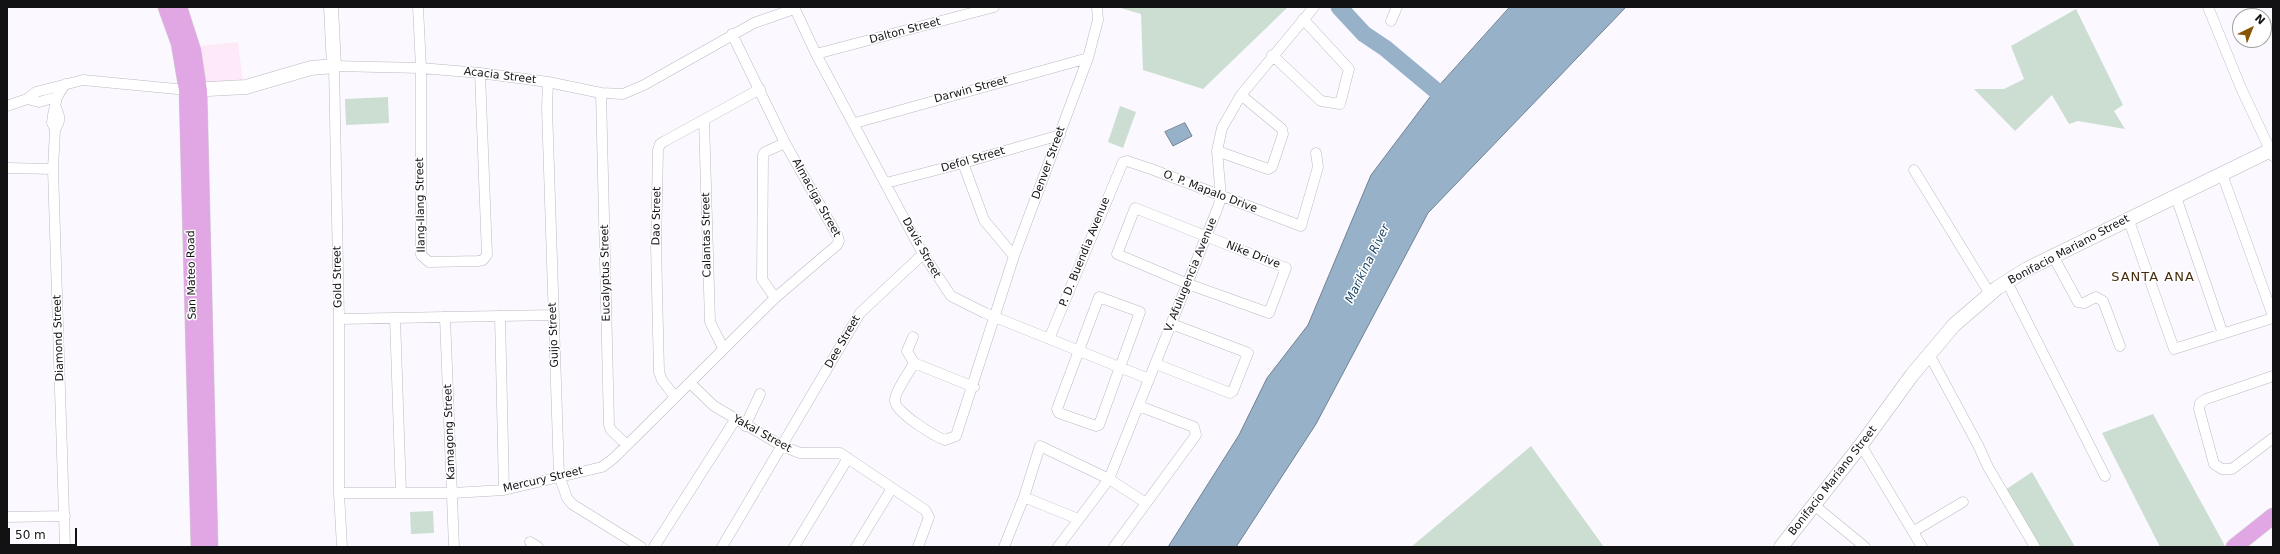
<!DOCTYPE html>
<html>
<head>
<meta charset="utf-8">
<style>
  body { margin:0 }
  #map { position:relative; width:2280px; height:554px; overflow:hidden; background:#fbf9ff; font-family:"DejaVu Sans",sans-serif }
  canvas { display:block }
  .frame { position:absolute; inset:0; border:8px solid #121114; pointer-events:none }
  .north { position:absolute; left:2232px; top:8px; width:40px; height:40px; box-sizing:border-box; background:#fff; border:1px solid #a0a0a1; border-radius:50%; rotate:43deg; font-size:11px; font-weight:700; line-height:16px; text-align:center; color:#121114 }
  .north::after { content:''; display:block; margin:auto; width:14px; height:18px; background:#8a5502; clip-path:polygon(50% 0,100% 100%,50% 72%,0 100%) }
  .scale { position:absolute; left:8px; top:528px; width:69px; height:18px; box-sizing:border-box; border:2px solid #121114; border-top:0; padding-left:5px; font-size:12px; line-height:14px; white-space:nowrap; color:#121114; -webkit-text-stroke:3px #fff; paint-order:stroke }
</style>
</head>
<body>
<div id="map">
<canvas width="2280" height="554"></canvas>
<div class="frame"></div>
<div class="north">N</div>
<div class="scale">50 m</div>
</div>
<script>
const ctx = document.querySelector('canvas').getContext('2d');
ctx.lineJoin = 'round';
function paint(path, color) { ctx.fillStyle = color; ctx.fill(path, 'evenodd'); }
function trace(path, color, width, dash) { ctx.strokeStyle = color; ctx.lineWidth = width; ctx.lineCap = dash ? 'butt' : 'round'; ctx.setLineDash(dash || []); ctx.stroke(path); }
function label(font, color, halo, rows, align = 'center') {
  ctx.font = font + ' "DejaVu Sans",sans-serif'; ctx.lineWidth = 3; ctx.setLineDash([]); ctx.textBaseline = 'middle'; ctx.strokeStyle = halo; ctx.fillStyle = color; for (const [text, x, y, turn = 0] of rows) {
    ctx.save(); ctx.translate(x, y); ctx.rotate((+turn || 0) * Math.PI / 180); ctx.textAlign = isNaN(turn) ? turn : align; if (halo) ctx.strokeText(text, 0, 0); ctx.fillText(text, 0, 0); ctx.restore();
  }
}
const commercial = new Path2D(`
  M 238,42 L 243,82 L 209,84 L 204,80 L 198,46 Z`);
const green = new Path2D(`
  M 1117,7 L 1288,7 L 1203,89 L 1143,70 L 1141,14 Z
  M 2076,9 L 2123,105 L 2114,111 L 2125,129 L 2078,121 L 2069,124 L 2052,95 L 2015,131 L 1974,89 L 2004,89 L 2024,79 L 2011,46 Z
  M 388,97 L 389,123 L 346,125 L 345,99 Z
  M 1120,106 L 1136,112 L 1123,148 L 1108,142 Z
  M 2153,414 L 2225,546 L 2224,547 L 2160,547 L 2102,433 Z
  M 1531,446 L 1604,547 L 1411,547 Z
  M 2032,472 L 2075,547 L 2040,547 L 2005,490 Z
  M 433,511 L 434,533 L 411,534 L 410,512 Z`);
const water = new Path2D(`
  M 1510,7 L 1626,7 L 1428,213 L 1316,424 L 1236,547 L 1168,547 L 1239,435 L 1267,378 L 1308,325 L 1371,175 L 1436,89 Z
  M 1185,123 L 1192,136 L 1173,146 L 1165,132 Z`);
const river = new Path2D(`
  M 1339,7 L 1364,34 L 1385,48 L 1452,104`);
const street = new Path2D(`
  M 418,7 L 421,68 L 421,255 L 429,262 L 478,261 L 483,260 L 487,255 L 480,73
  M 794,7 L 816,54 L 923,254 L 951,296 L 985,313 L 1149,379
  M 2208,7 L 2241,88 L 2273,156
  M 1391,21 L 1397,7
  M 816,54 L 994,7
  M 1272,55 L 1321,101 L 1340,104 L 1349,69 L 1303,19
  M 548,82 L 547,108 L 559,475 L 567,498 L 572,504 L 641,547
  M 601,93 L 609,425 L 611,430 L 627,445
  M 27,99 L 39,102 L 57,97
  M 7,106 L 27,99 L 36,92 L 83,80 L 187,90
  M 704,120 L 710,322 L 723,348
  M 855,123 L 1088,58
  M 55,129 C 61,121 60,116 56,108
  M 1217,151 L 1268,169 L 1272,167 L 1283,134 L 1282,129 L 1241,95
  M 963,163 L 984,220 L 1014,256
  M 7,168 L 53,169
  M 1914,170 L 1990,294
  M 2222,174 L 2273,316
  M 886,183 L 963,163 L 1060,135
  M 2176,197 L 2223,334
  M 1135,208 L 1286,268 L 1269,313 L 1188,284 L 1117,254 Z
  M 2128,218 L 2174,349 L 2273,318
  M 2053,256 L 2078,302 L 2084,303 L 2096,297 L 2103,301 L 2120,346
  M 2007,282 L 2105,476
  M 1099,297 L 1140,312 L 1099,425 L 1096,426 L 1059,413 L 1057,409 Z
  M 775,298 L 762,279 L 763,155 L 765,152 L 785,143
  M 500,316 L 504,490
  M 445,317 L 454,547
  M 395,318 L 401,493
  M 339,319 L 554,315
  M 913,337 L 907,351 L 914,363 L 974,387
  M 1049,339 L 1123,162 L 1127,161 L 1151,169 L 1301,226 L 1318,167 L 1316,153
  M 1930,356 L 1978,445 L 1988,467 L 2035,547
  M 914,363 C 910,371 894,393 895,401 C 895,412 934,436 945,440 L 956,436 L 1014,256 L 1088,58 L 1098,20 L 1097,7
  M 1156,364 L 1230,393 L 1233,391 L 1248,353 L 1172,324
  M 2273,376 L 2206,399 L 2200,403 L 2199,409 L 2214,464 L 2222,469 L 2232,469 L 2273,438
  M 690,383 L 714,406 L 782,446 L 800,453 L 840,453 L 925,510 L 929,517 L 918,547
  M 675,397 L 662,380 L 659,372 L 656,246 L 658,150 L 660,144 L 665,141 L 760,89
  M 745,426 L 760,394
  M 1861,445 L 1922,547
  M 339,493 L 453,493 L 504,490 L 602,467 L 614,458 L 775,298 L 837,245 L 839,241 L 838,237 L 785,143 L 732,34
  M 1024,497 L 1078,519
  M 1814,505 L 1865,547
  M 7,517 L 65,516
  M 1914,531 L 1963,502
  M 530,542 L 538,547
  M 65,547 L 53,169 L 55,129 L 52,123 L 53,115 L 57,97 L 65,84
  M 342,547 L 339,493 L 339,319 L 334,66 L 421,68 L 480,73 L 548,82 L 601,93 L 623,94 L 644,85 L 754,23 L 794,9
  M 654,547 L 735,420
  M 722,547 L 860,313 L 923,254
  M 794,547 L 848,458
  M 856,547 L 892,488
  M 1004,547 L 1024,497 L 1040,446 L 1109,479 L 1146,503
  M 1058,547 L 1109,479 L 1218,207 L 1221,197 L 1217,151 L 1222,128 L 1241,95 L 1314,7
  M 1114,547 L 1196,435 L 1194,427 L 1139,406`);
const secondary = new Path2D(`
  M 189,90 L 246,87 L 311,68 L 334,66 L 331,7
  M 1781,547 L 1861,445 L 1912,375 L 1954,325 L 1997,288 L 2027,269 L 2273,149`);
const primary = new Path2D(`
  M 166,7 L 179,43 L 187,90 L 199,547
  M 179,7 L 193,51 L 199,91 L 210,547
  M 2234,547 L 2273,516`);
const streetNames = [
  ["Dalton Street",905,31,-15],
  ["Acacia Street",500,76,7],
  ["Darwin Street",971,90,-15],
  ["Defol Street",973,160,-16],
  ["Denver Street",1049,163,-70],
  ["O. P. Mapalo Drive",1210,192,21],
  ["Almaciga Street",816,198,61],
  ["Ilang-Ilang Street",421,205,-91],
  ["Dao Street",657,216,-89],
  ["Calantas Street",707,235,-91],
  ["Davis Street",921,248,61],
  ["Bonifacio Mariano Street",2069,250,-28],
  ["P. D. Buendia Avenue",1085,252,-68],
  ["Nike Drive",1253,255,21],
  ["Eucalyptus Street",606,273,-91],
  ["San Mateo Road",192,275,-91],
  ["V. Afulugencia Avenue",1191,275,-68],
  ["Gold Street",338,277,-91],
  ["Guijo Street",554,335,-92],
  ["Diamond Street",59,338,-92],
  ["Dee Street",843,342,-60],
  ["Kamagong Street",450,432,-92],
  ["Yakal Street",762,434,29],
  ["Mercury Street",543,480,-13],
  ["Bonifacio Mariano Street",1833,481,-52]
];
const waterNames = [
  ["Marikina River",1368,264,-64]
];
const quarterNames = [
  ["SANTA ANA",2153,278]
];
paint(commercial, '#fee9f8');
paint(green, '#cbded1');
paint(water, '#97b1c9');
trace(water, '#6f8193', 1);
trace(river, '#97b1c9', 17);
trace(street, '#bcb9c0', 11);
trace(secondary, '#bcb9c0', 15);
trace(primary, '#d4d4d5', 17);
trace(street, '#fff', 10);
trace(secondary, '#fff', 14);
trace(primary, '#e1a7e4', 16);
label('11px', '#121114', '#fff', streetNames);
label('italic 12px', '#1a4466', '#fff', waterNames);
ctx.letterSpacing = '1px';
label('13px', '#452c0a', '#fff', quarterNames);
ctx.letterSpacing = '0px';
</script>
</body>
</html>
